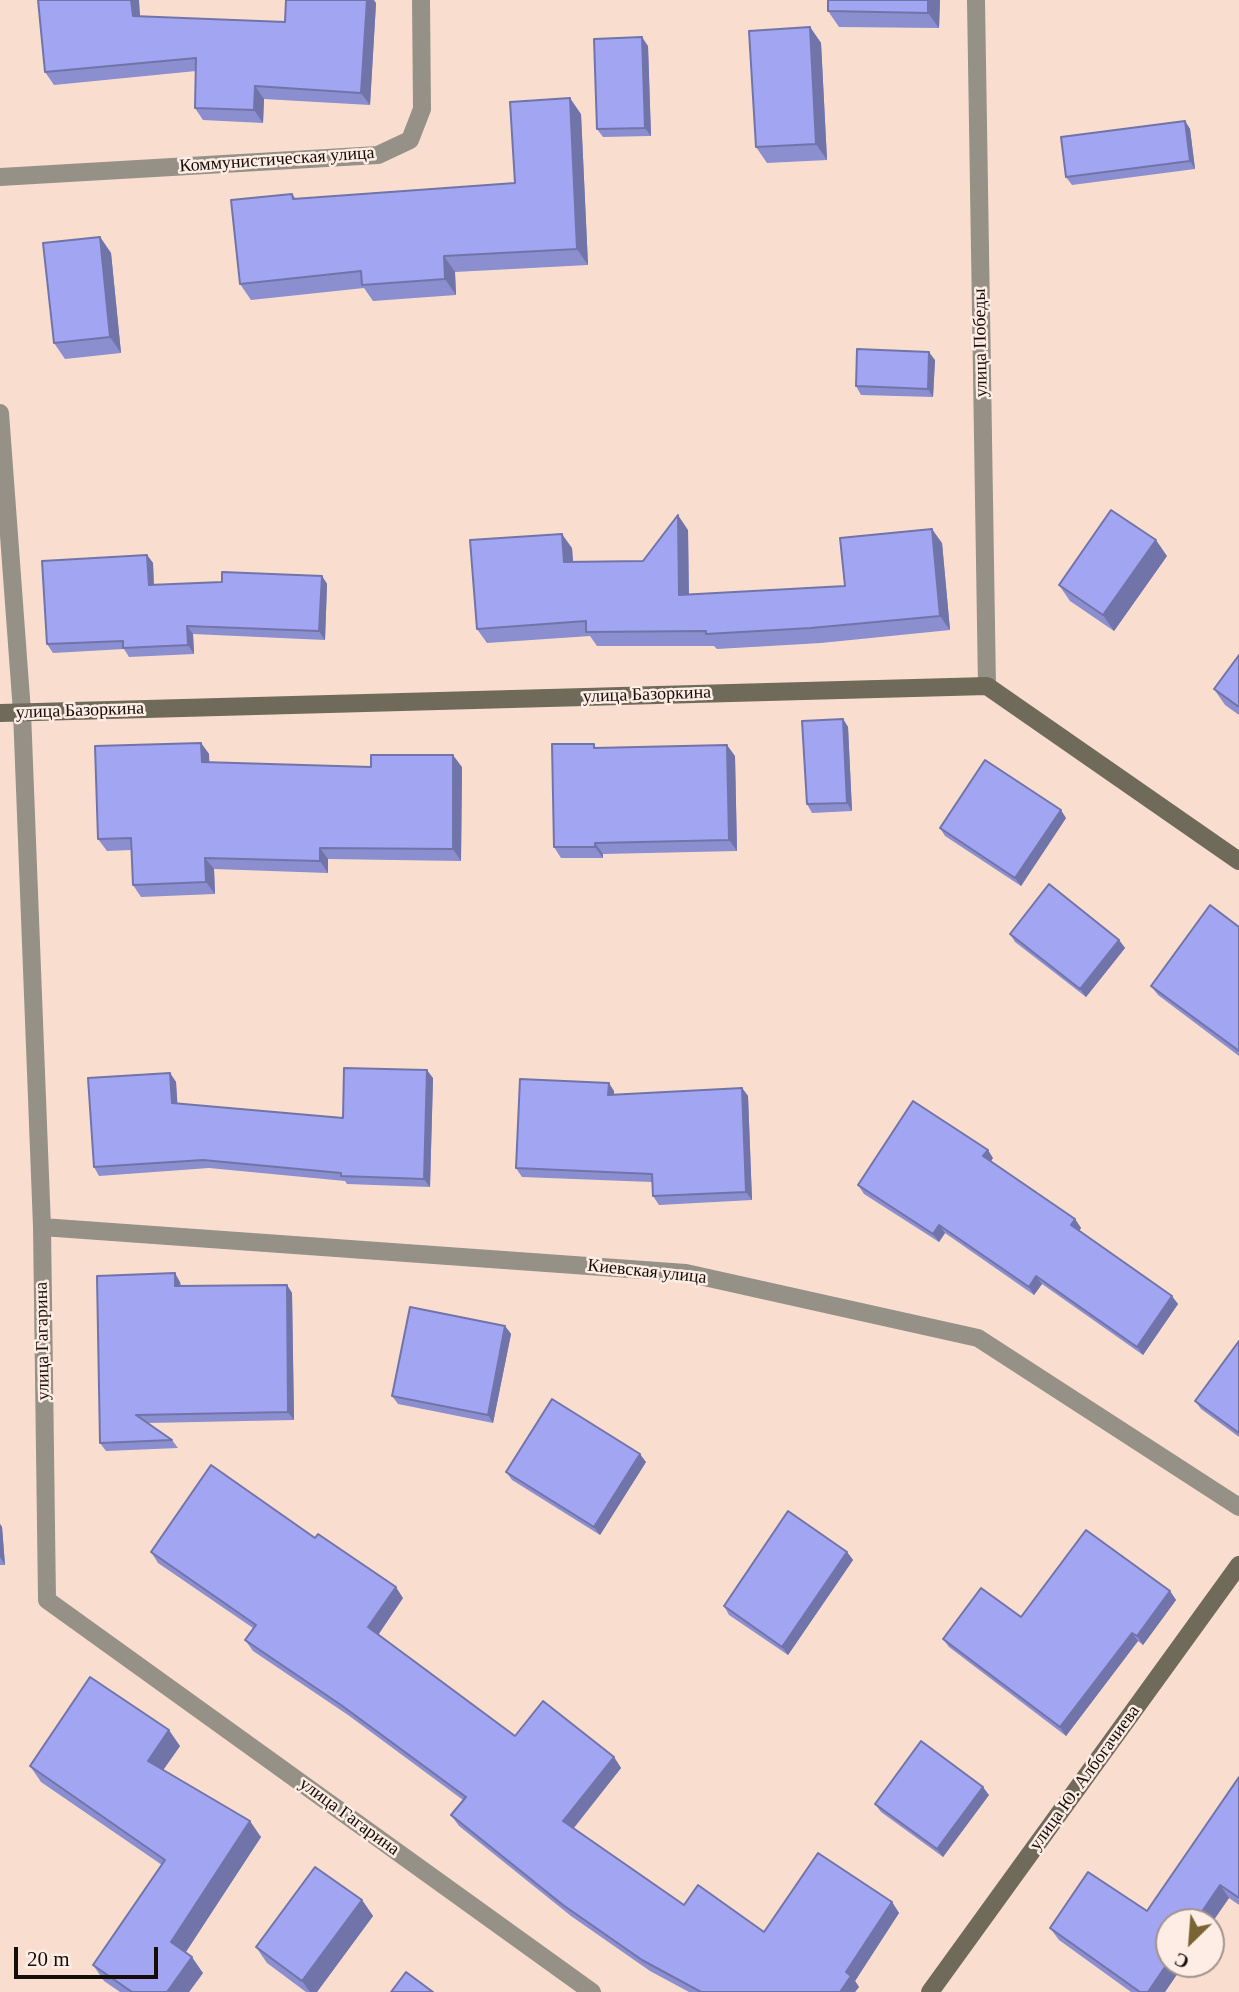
<!DOCTYPE html>
<html>
<head>
<meta charset="utf-8">
<style>
  body { margin:0 }
  #map { position:relative; width:1239px; height:1992px; overflow:hidden; background:#f9ded0; font-family:Georgia,serif }
  canvas { display:block }
  .north { position:absolute; left:1155px; top:1908px; width:70px; height:70px; box-sizing:border-box; background:#feede5; border:2px solid #a1938d; border-radius:50%; rotate:205deg; font-size:19px; font-weight:700; line-height:28px; text-align:center; color:#150d08 }
  .north::after { content:''; display:block; margin:auto; width:24px; height:32px; background:#796433; clip-path:polygon(50% 0,100% 100%,50% 72%,0 100%) }
  .scale { position:absolute; left:14px; top:1947px; width:144px; height:32px; box-sizing:border-box; border:4px solid #150d08; border-top:0; padding-left:9px; font-size:21px; line-height:24px; white-space:nowrap; color:#150d08; -webkit-text-stroke:5px #feede5; paint-order:stroke }
</style>
</head>
<body>
<div id="map">
<canvas width="1239" height="1992"></canvas>
<div class="north">С</div>
<div class="scale">20 m</div>
</div>
<script>
const ctx = document.querySelector('canvas').getContext('2d');
ctx.lineJoin = 'round';
function trace(path, color, width, dash) { ctx.strokeStyle = color; ctx.lineWidth = width; ctx.lineCap = dash ? 'butt' : 'round'; ctx.setLineDash(dash || []); ctx.stroke(path); }
function paint(path, color) { ctx.fillStyle = color; ctx.fill(path, 'evenodd'); }
function label(font, color, halo, rows, align = 'center') {
  ctx.font = font + ' Georgia,serif'; ctx.lineWidth = 5; ctx.setLineDash([]); ctx.textBaseline = 'middle'; ctx.strokeStyle = halo; ctx.fillStyle = color; for (const [text, x, y, turn = 0] of rows) {
    ctx.save(); ctx.translate(x, y); ctx.rotate((+turn || 0) * Math.PI / 180); ctx.textAlign = isNaN(turn) ? turn : align; if (halo) ctx.strokeText(text, 0, 0); ctx.fillText(text, 0, 0); ctx.restore();
  }
}
const street = new Path2D(`
  M 976,0 L 987,686
  M 0,177 L 378,155 L 410,140 L 422,109 L 421,0
  M 0,413 L 22,712 L 42,1227 L 47,1600 L 592,1992
  M 42,1227 L 686,1273 L 978,1338 L 1239,1507`);
const secondary = new Path2D(`
  M 0,713 L 987,686 L 1239,861
  M 930,1992 L 1239,1565`);
const wall = new Path2D(`
  M 828,0 L 940,0 L 939,28 L 839,27 L 828,11 Z
  M 376,3 L 370,105 L 264,99 L 263,123 L 203,120 L 195,108 L 196,71 L 54,85 L 45,72 L 140,16 L 285,22 Z
  M 810,27 L 821,43 L 827,160 L 767,163 L 756,147 Z
  M 648,46 L 651,136 L 603,137 L 597,129 Z
  M 581,114 L 588,265 L 455,272 L 456,295 L 373,301 L 364,288 L 251,300 L 240,284 L 292,194 L 296,199 L 515,183 Z
  M 1185,121 L 1190,129 L 1195,169 L 1072,185 L 1066,177 Z
  M 100,237 L 111,253 L 121,353 L 65,359 L 54,343 Z
  M 935,360 L 933,397 L 861,395 L 856,386 Z
  M 688,530 L 689,595 L 845,586 L 942,543 L 950,630 L 821,643 L 717,649 L 714,646 L 597,646 L 590,636 L 487,643 L 477,629 L 572,548 L 573,562 L 643,561 Z
  M 147,555 L 153,563 L 154,585 L 222,582 L 322,576 L 327,584 L 325,640 L 193,634 L 194,654 L 129,657 L 124,649 L 53,653 L 47,644 Z
  M 1167,556 L 1114,631 L 1070,601 L 1059,585 Z
  M 1239,655 L 1239,715 L 1225,705 L 1214,689 Z
  M 843,719 L 848,727 L 852,811 L 812,813 L 807,804 Z
  M 201,743 L 209,754 L 209,763 L 371,767 L 462,767 L 461,861 L 328,859 L 328,873 L 214,869 L 215,894 L 141,897 L 133,885 L 131,850 L 107,851 L 98,839 Z
  M 597,748 L 735,756 L 737,851 L 603,854 L 603,858 L 561,858 L 554,847 Z
  M 1066,818 L 1021,886 L 945,836 L 940,828 Z
  M 1239,927 L 1239,1056 L 1158,995 L 1151,986 Z
  M 1010,934 L 1119,940 L 1125,948 L 1086,997 L 1015,942 Z
  M 170,1073 L 176,1082 L 177,1104 L 343,1118 L 433,1078 L 430,1187 L 347,1184 L 345,1181 L 209,1168 L 99,1176 L 94,1167 Z
  M 742,1088 L 748,1096 L 752,1200 L 659,1205 L 653,1196 L 652,1182 L 522,1177 L 516,1168 L 614,1091 L 614,1095 Z
  M 993,1158 L 991,1161 L 1075,1219 L 1081,1228 L 1079,1231 L 1178,1304 L 1143,1355 L 1042,1284 L 1034,1295 L 945,1233 L 939,1242 L 864,1194 L 858,1185 Z
  M 180,1282 L 181,1286 L 287,1285 L 292,1293 L 294,1420 L 148,1423 L 172,1440 L 178,1448 L 106,1451 L 100,1443 Z
  M 505,1326 L 511,1334 L 493,1423 L 398,1404 L 392,1396 Z
  M 1239,1341 L 1239,1437 L 1201,1409 L 1195,1401 Z
  M 646,1462 L 600,1535 L 512,1480 L 506,1472 Z
  M 0,1524 L 2,1527 L 5,1565 L 0,1565 Z
  M 151,1552 L 403,1598 L 378,1635 L 515,1736 L 614,1757 L 621,1768 L 574,1828 L 684,1905 L 764,1932 L 892,1902 L 899,1913 L 855,1981 L 859,1987 L 855,1992 L 689,1992 L 650,1971 L 571,1916 L 459,1826 L 451,1815 L 463,1800 L 348,1715 L 253,1651 L 245,1640 L 253,1628 L 158,1563 Z
  M 847,1552 L 853,1560 L 788,1655 L 729,1615 L 724,1606 Z
  M 1170,1591 L 1176,1600 L 1143,1645 L 1138,1641 L 1066,1736 L 949,1647 L 943,1639 L 1021,1617 Z
  M 180,1746 L 163,1770 L 261,1837 L 185,1953 L 203,1973 L 189,1992 L 120,1992 L 104,1981 L 93,1965 L 162,1865 L 41,1782 L 30,1766 Z
  M 1239,1777 L 1239,1905 L 1229,1898 L 1211,1924 L 1211,1922 L 1169,1964 L 1184,1964 L 1165,1992 L 1131,1992 L 1059,1940 L 1050,1928 L 1147,1911 Z
  M 989,1795 L 943,1857 L 881,1812 L 875,1804 Z
  M 362,1900 L 373,1916 L 317,1992 L 306,1992 L 267,1963 L 256,1947 Z`);
const shadedWall = new Path2D(`
  M 131,0 L 139,0 L 141,28 L 133,16 Z
  M 367,0 L 374,0 L 376,3 L 370,105 L 361,93 Z
  M 928,0 L 940,0 L 939,28 L 928,13 Z
  M 810,27 L 821,43 L 827,160 L 816,144 Z
  M 642,37 L 648,46 L 651,136 L 645,128 Z
  M 255,86 L 264,99 L 263,123 L 254,110 Z
  M 570,98 L 581,114 L 588,265 L 577,249 Z
  M 1185,121 L 1190,129 L 1195,169 L 1190,161 Z
  M 100,237 L 111,253 L 121,353 L 110,337 Z
  M 444,256 L 455,272 L 456,295 L 445,279 Z
  M 929,352 L 935,360 L 933,397 L 928,389 Z
  M 678,515 L 688,530 L 689,610 L 679,595 Z
  M 932,529 L 942,543 L 950,630 L 940,616 Z
  M 562,534 L 572,548 L 574,576 L 564,562 Z
  M 1156,540 L 1167,556 L 1114,631 L 1103,615 Z
  M 147,555 L 153,563 L 154,593 L 149,585 Z
  M 322,576 L 327,584 L 325,640 L 319,631 Z
  M 187,626 L 193,634 L 194,654 L 188,645 Z
  M 843,719 L 848,727 L 852,811 L 847,803 Z
  M 201,743 L 209,754 L 210,774 L 202,762 Z
  M 727,745 L 735,756 L 737,851 L 729,840 Z
  M 453,755 L 462,767 L 461,861 L 453,849 Z
  M 1061,810 L 1066,818 L 1021,886 L 1015,878 Z
  M 595,843 L 603,854 L 603,858 L 595,847 Z
  M 320,848 L 328,859 L 328,873 L 320,861 Z
  M 205,858 L 214,869 L 215,894 L 206,882 Z
  M 1119,940 L 1125,948 L 1086,997 L 1080,989 Z
  M 427,1070 L 433,1078 L 430,1187 L 424,1179 Z
  M 170,1073 L 176,1082 L 178,1112 L 172,1103 Z
  M 609,1083 L 614,1091 L 614,1103 L 608,1095 Z
  M 742,1088 L 748,1096 L 752,1200 L 746,1192 Z
  M 988,1150 L 993,1158 L 989,1164 L 983,1156 Z
  M 1075,1219 L 1081,1228 L 1077,1234 L 1071,1225 Z
  M 939,1225 L 945,1233 L 939,1242 L 933,1234 Z
  M 175,1273 L 180,1282 L 181,1294 L 175,1286 Z
  M 1036,1276 L 1042,1284 L 1034,1295 L 1029,1287 Z
  M 287,1285 L 292,1293 L 294,1420 L 288,1412 Z
  M 1172,1296 L 1178,1304 L 1143,1355 L 1137,1347 Z
  M 505,1326 L 511,1334 L 493,1423 L 488,1415 Z
  M 640,1454 L 646,1462 L 600,1535 L 594,1527 Z
  M 0,1524 L 2,1527 L 5,1565 L 0,1557 Z
  M 847,1552 L 853,1560 L 788,1655 L 782,1647 Z
  M 396,1587 L 403,1598 L 376,1638 L 368,1627 Z
  M 1170,1591 L 1176,1600 L 1143,1645 L 1137,1636 Z
  M 1132,1633 L 1138,1641 L 1066,1736 L 1060,1727 Z
  M 169,1730 L 180,1746 L 159,1776 L 148,1761 Z
  M 614,1757 L 621,1768 L 571,1831 L 563,1821 Z
  M 983,1787 L 989,1795 L 943,1857 L 937,1849 Z
  M 250,1821 L 261,1837 L 182,1958 L 171,1942 Z
  M 1220,1885 L 1229,1898 L 1211,1924 L 1211,1922 L 1195,1922 Z
  M 362,1900 L 373,1916 L 317,1992 L 310,1992 L 302,1981 Z
  M 892,1902 L 899,1913 L 855,1981 L 859,1987 L 855,1992 L 840,1992 L 846,1972 Z
  M 192,1957 L 203,1973 L 189,1992 L 167,1992 Z
  M 1169,1961 L 1169,1964 L 1184,1964 L 1165,1992 L 1148,1992 Z`);
const building = new Path2D(`
  M 38,0 L 131,0 L 133,16 L 285,22 L 286,0 L 367,0 L 361,93 L 255,86 L 254,110 L 195,108 L 196,58 L 45,72 Z
  M 828,0 L 928,0 L 928,13 L 828,11 Z
  M 810,27 L 816,144 L 756,147 L 749,31 Z
  M 642,37 L 645,128 L 597,129 L 594,39 Z
  M 570,98 L 577,249 L 444,256 L 445,279 L 362,285 L 361,271 L 240,284 L 231,200 L 292,194 L 293,199 L 515,183 L 510,102 Z
  M 1185,121 L 1190,161 L 1066,177 L 1061,137 Z
  M 100,237 L 110,337 L 54,343 L 43,243 Z
  M 857,349 L 929,352 L 928,389 L 856,386 Z
  M 1111,510 L 1156,540 L 1103,615 L 1059,585 Z
  M 678,515 L 679,595 L 845,586 L 840,538 L 932,529 L 940,616 L 811,628 L 706,634 L 706,631 L 586,632 L 586,621 L 477,629 L 470,540 L 562,534 L 564,562 L 643,561 Z
  M 147,555 L 149,585 L 222,582 L 222,572 L 322,576 L 319,631 L 187,626 L 188,645 L 123,648 L 123,641 L 47,644 L 42,561 Z
  M 1239,655 L 1239,707 L 1214,689 Z
  M 843,719 L 847,803 L 807,804 L 802,721 Z
  M 201,743 L 202,762 L 371,767 L 371,755 L 453,755 L 453,849 L 320,848 L 320,861 L 205,858 L 206,882 L 133,885 L 131,838 L 98,839 L 95,746 Z
  M 552,744 L 594,744 L 594,748 L 727,745 L 729,840 L 595,843 L 595,847 L 554,847 Z
  M 985,760 L 1061,810 L 1015,878 L 940,828 Z
  M 1049,884 L 1119,940 L 1080,989 L 1010,934 Z
  M 1210,905 L 1239,927 L 1239,1051 L 1151,986 Z
  M 344,1068 L 427,1070 L 424,1179 L 341,1176 L 341,1173 L 203,1160 L 94,1167 L 88,1078 L 170,1073 L 172,1103 L 343,1118 Z
  M 520,1079 L 609,1083 L 608,1095 L 742,1088 L 746,1192 L 653,1196 L 652,1174 L 516,1168 Z
  M 913,1101 L 988,1150 L 983,1156 L 1075,1219 L 1071,1225 L 1172,1296 L 1137,1347 L 1036,1276 L 1029,1287 L 939,1225 L 933,1234 L 858,1185 Z
  M 175,1273 L 175,1286 L 287,1285 L 288,1412 L 136,1415 L 172,1440 L 100,1443 L 97,1276 Z
  M 410,1307 L 505,1326 L 488,1415 L 392,1396 Z
  M 1239,1341 L 1239,1433 L 1195,1401 Z
  M 552,1399 L 640,1454 L 594,1527 L 506,1472 Z
  M 211,1465 L 315,1538 L 318,1534 L 396,1587 L 368,1627 L 515,1736 L 543,1701 L 614,1757 L 563,1821 L 684,1905 L 698,1885 L 764,1932 L 818,1853 L 892,1902 L 846,1972 L 851,1976 L 840,1992 L 701,1992 L 642,1960 L 563,1905 L 451,1815 L 466,1797 L 341,1705 L 245,1640 L 256,1625 L 151,1552 Z
  M 788,1511 L 847,1552 L 782,1647 L 724,1606 Z
  M 1086,1530 L 1170,1591 L 1137,1636 L 1132,1633 L 1060,1727 L 943,1639 L 981,1588 L 1021,1617 Z
  M 90,1677 L 169,1730 L 148,1761 L 250,1821 L 171,1942 L 192,1957 L 167,1992 L 132,1992 L 93,1965 L 165,1860 L 30,1766 Z
  M 921,1741 L 983,1787 L 937,1849 L 875,1804 Z
  M 1239,1777 L 1239,1898 L 1220,1885 L 1195,1922 L 1169,1922 L 1169,1961 L 1148,1992 L 1140,1992 L 1050,1928 L 1088,1872 L 1147,1911 Z
  M 315,1867 L 362,1900 L 302,1981 L 256,1947 Z
  M 406,1972 L 433,1992 L 391,1992 Z`);
const streetNames = [
  ["Коммунистическая улица",277,160,-4],
  ["улица Победы",981,343,-91],
  ["улица Базоркина",647,695,-2],
  ["улица Базоркина",80,711,-2],
  ["Киевская улица",647,1272,6],
  ["улица Гагарина",43,1341,-91],
  ["улица Ю. Албогачиева",1085,1778,-54],
  ["улица Гагарина",349,1817,36]
];
trace(street, '#959187', 18);
trace(secondary, '#706a5b', 18);
paint(wall, '#8b8ecf');
paint(shadedWall, '#7174a9');
paint(building, '#a2a5f1');
trace(building, '#7174a9', 2);
label('18px', '#150d08', '#feede5', streetNames);
</script>
</body>
</html>
